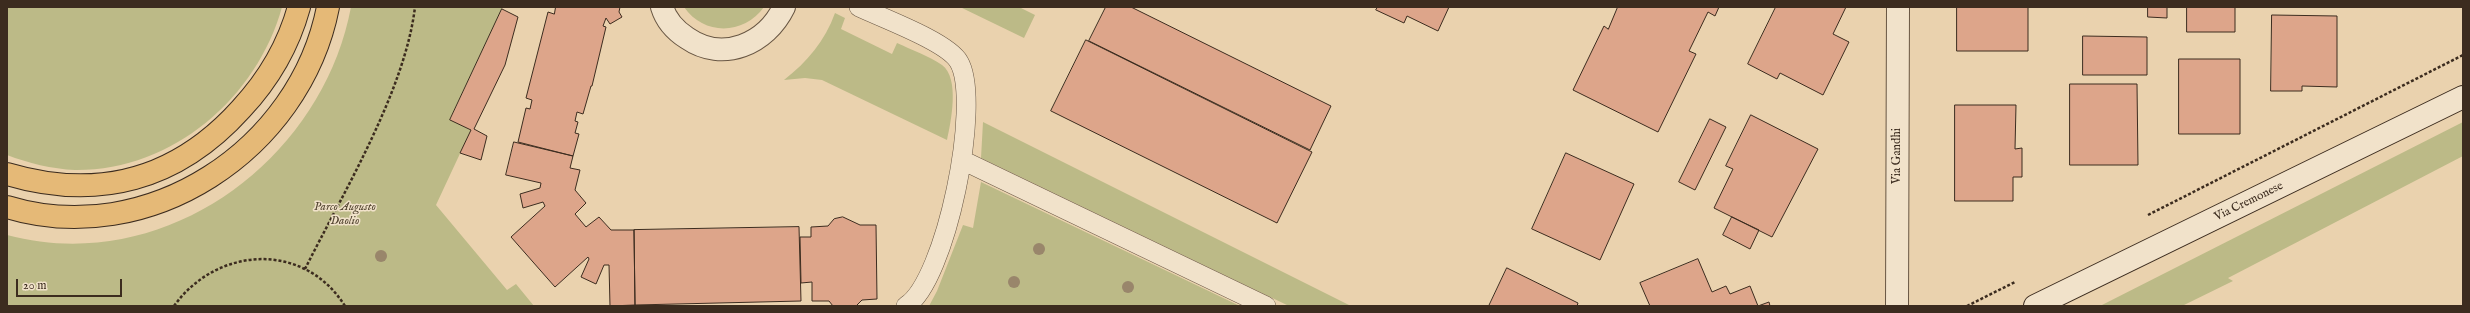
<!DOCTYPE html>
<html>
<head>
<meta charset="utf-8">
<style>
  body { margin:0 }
  #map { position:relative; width:2470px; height:313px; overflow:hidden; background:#ead2ae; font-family:"IM FELL English",serif }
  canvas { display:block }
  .frame { position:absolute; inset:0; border:8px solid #3c2c1f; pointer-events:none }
  .scale { position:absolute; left:16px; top:279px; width:106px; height:18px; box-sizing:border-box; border:2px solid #3c2c1f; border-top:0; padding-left:5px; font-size:12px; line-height:14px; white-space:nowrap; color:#3c2c1f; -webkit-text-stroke:3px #f1e2ca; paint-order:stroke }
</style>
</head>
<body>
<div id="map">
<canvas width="2470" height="313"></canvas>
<div class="frame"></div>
<div class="scale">20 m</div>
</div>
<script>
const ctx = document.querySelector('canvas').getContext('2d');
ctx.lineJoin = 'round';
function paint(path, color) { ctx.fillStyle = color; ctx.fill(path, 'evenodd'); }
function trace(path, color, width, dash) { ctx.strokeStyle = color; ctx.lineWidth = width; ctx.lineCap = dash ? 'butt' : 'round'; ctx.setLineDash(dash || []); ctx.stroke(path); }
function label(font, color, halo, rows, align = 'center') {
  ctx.font = font + ' "IM FELL English",serif'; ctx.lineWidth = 3; ctx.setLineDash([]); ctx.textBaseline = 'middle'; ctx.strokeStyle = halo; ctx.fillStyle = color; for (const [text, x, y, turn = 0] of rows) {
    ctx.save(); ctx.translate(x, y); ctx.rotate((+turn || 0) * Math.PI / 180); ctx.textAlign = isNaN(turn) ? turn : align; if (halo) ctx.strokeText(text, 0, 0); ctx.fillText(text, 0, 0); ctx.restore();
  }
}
const green = new Path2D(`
  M 7,7 L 282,7 C 257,98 172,171 75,170 C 52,169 28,163 7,155 Z
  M 351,7 L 503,7 L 450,119 L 471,130 L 436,205 L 507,290 L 516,284 L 534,306 L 7,306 L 7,235 C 164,277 322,161 351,7 Z
  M 684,7 L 764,7 C 744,35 704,36 684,7 Z
  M 960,7 L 1019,7 L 1035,15 L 1024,38 Z
  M 835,13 L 845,18 L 841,29 L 892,54 L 897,43 C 912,50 929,56 942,65 C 960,78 951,122 947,140 L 822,80 L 805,78 L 784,80 C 807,62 825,41 835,13 Z
  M 983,122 L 1351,306 L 1289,306 L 981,158 Z
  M 2463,122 L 2463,156 L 2228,278 L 2233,281 L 2182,306 L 2100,306 Z
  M 981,182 L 1240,306 L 929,306 L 937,291 L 963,225 L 973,228 Z`);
const building = new Path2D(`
  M 556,7 L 620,7 L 619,12 L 622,17 L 610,24 L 606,18 L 603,26 L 606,27 L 592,86 L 591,86 L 583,114 L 577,112 L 575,121 L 578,122 L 575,133 L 579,134 L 573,156 L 518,142 L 526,108 L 530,109 L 532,100 L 526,98 L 548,12 L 554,14 Z
  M 1106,7 L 1131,7 L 1331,106 L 1310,150 L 1089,41 Z
  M 1378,7 L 1449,7 L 1438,31 L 1407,16 L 1404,23 L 1376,10 Z
  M 1618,7 L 1719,7 L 1715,16 L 1708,12 L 1689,51 L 1696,54 L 1658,132 L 1573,90 L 1604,26 L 1608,29 Z
  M 1776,7 L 1846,7 L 1833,34 L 1849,42 L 1823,95 L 1780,73 L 1777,79 L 1748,64 Z
  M 1957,7 L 2028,7 L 2028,51 L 1957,51 Z
  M 2148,7 L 2167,7 L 2167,18 L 2148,17 Z
  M 2187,7 L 2235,7 L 2235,32 L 2187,32 Z
  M 502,9 L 518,17 L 505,65 L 474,129 L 487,136 L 481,160 L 460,153 L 471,130 L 450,120 Z
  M 2272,15 L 2337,16 L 2337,87 L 2302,86 L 2302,91 L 2271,91 Z
  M 2083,36 L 2147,37 L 2147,75 L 2083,75 Z
  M 1086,40 L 1312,152 L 1277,223 L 1051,111 Z
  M 2179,59 L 2240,59 L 2240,134 L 2179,134 Z
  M 2070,84 L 2137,84 L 2138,165 L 2070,165 Z
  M 1955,105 L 2016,105 L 2015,149 L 2022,148 L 2022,177 L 2013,177 L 2013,201 L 1955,201 Z
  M 1751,115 L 1818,149 L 1772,237 L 1714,208 L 1733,169 L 1726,166 Z
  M 1710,119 L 1726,127 L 1695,190 L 1679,182 Z
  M 514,142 L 573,156 L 570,168 L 580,170 L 575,190 L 586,203 L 575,214 L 586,227 L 599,217 L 611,230 L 634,230 L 635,305 L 610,306 L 609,265 L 604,265 L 596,284 L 581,277 L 589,259 L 588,257 L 555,287 L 511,237 L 545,206 L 543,202 L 523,208 L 520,194 L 540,188 L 541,183 L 506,175 Z
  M 1566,153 L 1634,184 L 1600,260 L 1532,229 Z
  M 843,217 L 860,225 L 876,225 L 877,299 L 862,300 L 856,306 L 833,306 L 829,301 L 812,301 L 812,282 L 801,283 L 800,237 L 811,237 L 811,227 L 828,226 L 834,219 Z
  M 1732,217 L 1759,230 L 1750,249 L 1723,235 Z
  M 799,227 L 801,301 L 635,305 L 634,230 Z
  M 1698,259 L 1712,292 L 1726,286 L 1730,294 L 1750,286 L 1758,306 L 1769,302 L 1770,306 L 1650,306 L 1640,283 Z
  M 1507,268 L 1578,303 L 1577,306 L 1489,306 Z`);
const path = new Path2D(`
  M 2148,215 L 2463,55
  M 305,269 C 343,193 405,91 415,7
  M 174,306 C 217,246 304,241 345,306
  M 1967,306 L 2015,282`);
const lane = new Path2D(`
  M 859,7 C 882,18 948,42 959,62 C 982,102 946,281 906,306
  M 962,160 L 1266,306`);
const street = new Path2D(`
  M 662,7 C 666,20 676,31 687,38 C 723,63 766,44 784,7
  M 1897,306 L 1898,7`);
const secondary = new Path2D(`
  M 2035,306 L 2463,97`);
const highway = new Path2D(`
  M 7,174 C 98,201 177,180 241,109 C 269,79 288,47 299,7
  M 7,207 C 148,250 300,150 328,7`);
const trees = [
  [1039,249],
  [381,256],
  [1014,282],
  [1128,287]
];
const streetNames = [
  ["Via Gandhi",1898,156,-90],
  ["Via Cremonese",2249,202,-26]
];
const parkNames = [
  ["Parco Augusto",345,208],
  ["Daolio",345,222]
];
paint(green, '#bcba87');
paint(building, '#dda58a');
trace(building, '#3c2c1f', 1);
trace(lane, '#685643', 20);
trace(street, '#685643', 24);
trace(secondary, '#3c2c1f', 24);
trace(highway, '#3c2c1f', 24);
trace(path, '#3c2c1f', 2.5, [3, 2]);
trace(lane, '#f1e2ca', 19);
trace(street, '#f1e2ca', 22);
trace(secondary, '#f1e2ca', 22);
trace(highway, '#e5b977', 22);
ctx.fillStyle = '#99866b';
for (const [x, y] of trees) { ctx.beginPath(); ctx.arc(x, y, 6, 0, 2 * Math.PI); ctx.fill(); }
label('12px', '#3c2c1f', '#f1e2ca', streetNames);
label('italic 12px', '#564834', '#f1e2ca', parkNames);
</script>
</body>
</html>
